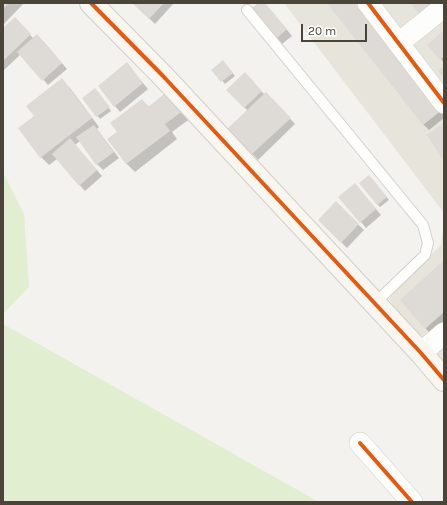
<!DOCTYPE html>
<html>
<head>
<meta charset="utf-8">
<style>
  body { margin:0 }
  #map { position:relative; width:447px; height:505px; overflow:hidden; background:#f4f2ee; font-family:Karla,sans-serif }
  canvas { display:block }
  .frame { position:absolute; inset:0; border:4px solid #4b4439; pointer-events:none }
  .scale { position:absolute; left:301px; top:24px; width:66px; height:18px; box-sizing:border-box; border:2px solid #4b4439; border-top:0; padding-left:5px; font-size:12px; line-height:14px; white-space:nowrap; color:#4b4439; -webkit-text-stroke:3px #fff; paint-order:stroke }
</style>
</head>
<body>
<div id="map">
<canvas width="447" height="505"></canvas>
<div class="frame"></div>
<div class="scale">20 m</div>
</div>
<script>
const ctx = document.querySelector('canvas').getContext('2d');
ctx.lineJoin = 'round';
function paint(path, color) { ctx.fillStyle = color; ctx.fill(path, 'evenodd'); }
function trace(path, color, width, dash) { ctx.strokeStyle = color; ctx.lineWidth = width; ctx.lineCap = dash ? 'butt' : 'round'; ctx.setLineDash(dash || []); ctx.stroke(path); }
const residential = new Path2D(`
  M 284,3 L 444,3 L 444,213 Z
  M 444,220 L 444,374 L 415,341 L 389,299 L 398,287 L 441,245 Z`);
const green = new Path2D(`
  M 3,172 L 24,214 L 29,287 L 3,314 Z
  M 3,324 L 319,502 L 3,502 Z`);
const shadow = new Path2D(`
  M 3,3 L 24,3 L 3,25 Z
  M 133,3 L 174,3 L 155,24 Z
  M 260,3 L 264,3 L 268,7 L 292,36 L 282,44 L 277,38 Z
  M 328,3 L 444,112 L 444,118 L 429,130 L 423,124 Z
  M 15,19 L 34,39 L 43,41 L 67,69 L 48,85 L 21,54 L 3,71 L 3,30 Z
  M 444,31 L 444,63 L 441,59 Z
  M 127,64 L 148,89 L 120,112 L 115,106 Z
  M 225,64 L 235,76 L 225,84 L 213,70 Z
  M 245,74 L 265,95 L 266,93 L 295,124 L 258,160 L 229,129 L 248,111 L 228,90 Z
  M 62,80 L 70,88 L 99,127 L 97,129 L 119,158 L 103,170 L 97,164 L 80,141 L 75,145 L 102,176 L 85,191 L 57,159 L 49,165 L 41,157 L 19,128 L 35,116 Z
  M 98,92 L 111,111 L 100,119 L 83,98 Z
  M 142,100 L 149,107 L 177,100 L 191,118 L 172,132 L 177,139 L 135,172 L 127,164 L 109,139 L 118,132 Z
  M 372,179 L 389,200 L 380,207 L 377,204 Z
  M 360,190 L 381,215 L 366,228 L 361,222 Z
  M 336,203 L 364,230 L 347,248 L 319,220 Z
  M 444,261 L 444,326 L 433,336 L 425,328 Z`);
const building = new Path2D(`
  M 3,3 L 9,3 L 3,9 Z
  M 132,3 L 164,3 L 149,19 Z
  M 258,3 L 265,3 L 287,29 L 276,39 L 251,9 Z
  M 327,3 L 365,3 L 442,110 L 423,125 Z
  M 410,3 L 439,3 L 422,17 Z
  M 15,17 L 31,34 L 3,61 L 3,28 Z
  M 444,30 L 444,56 L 440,60 L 427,45 Z
  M 37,34 L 62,63 L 42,81 L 17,52 Z
  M 223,60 L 233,73 L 221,82 L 211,70 Z
  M 127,62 L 143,83 L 114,107 L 98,86 Z
  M 444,66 L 444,78 L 438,71 Z
  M 245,72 L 262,91 L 244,108 L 226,90 Z
  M 62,78 L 92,118 L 40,158 L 18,128 L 34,116 L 26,106 Z
  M 95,88 L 110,107 L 96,117 L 82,98 Z
  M 169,90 L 184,110 L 165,124 L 170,131 L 126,164 L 107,139 L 117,132 L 110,123 L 142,99 L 148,107 Z
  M 266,92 L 291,118 L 251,155 L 227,129 Z
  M 444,123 L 444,161 L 427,135 Z
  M 94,125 L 114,152 L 96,165 L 76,137 Z
  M 70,138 L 97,170 L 79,186 L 52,154 Z
  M 369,175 L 387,197 L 377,205 L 359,183 Z
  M 355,183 L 376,209 L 360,223 L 338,197 Z
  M 336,201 L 359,224 L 341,243 L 318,220 Z
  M 444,260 L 444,312 L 425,329 L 400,300 Z`);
const lane = new Path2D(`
  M 247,10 L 423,225 L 428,243 L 425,255 L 375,303`);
const street = new Path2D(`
  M 368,3 L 444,103
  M 399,43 L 444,7
  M 421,353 L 444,333
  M 360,443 L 412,502`);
const secondary = new Path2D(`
  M 91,3 L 163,76 L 421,353 L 444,380`);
const cycleway = new Path2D(`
  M 91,3 L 163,76 L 421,353 L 444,380
  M 368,3 L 444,103
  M 360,443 L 412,502`);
paint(residential, '#e7e4dc');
paint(green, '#e1eecf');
paint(shadow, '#0003');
paint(building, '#dedbd6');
trace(lane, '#d2d0cb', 12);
trace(street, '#d2d0cb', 22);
trace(secondary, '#d3cfc5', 24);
trace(lane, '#fdfdfc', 10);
trace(street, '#fdfdfc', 21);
trace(secondary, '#f7f6f1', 22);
trace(cycleway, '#e8590c', 4);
</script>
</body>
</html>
